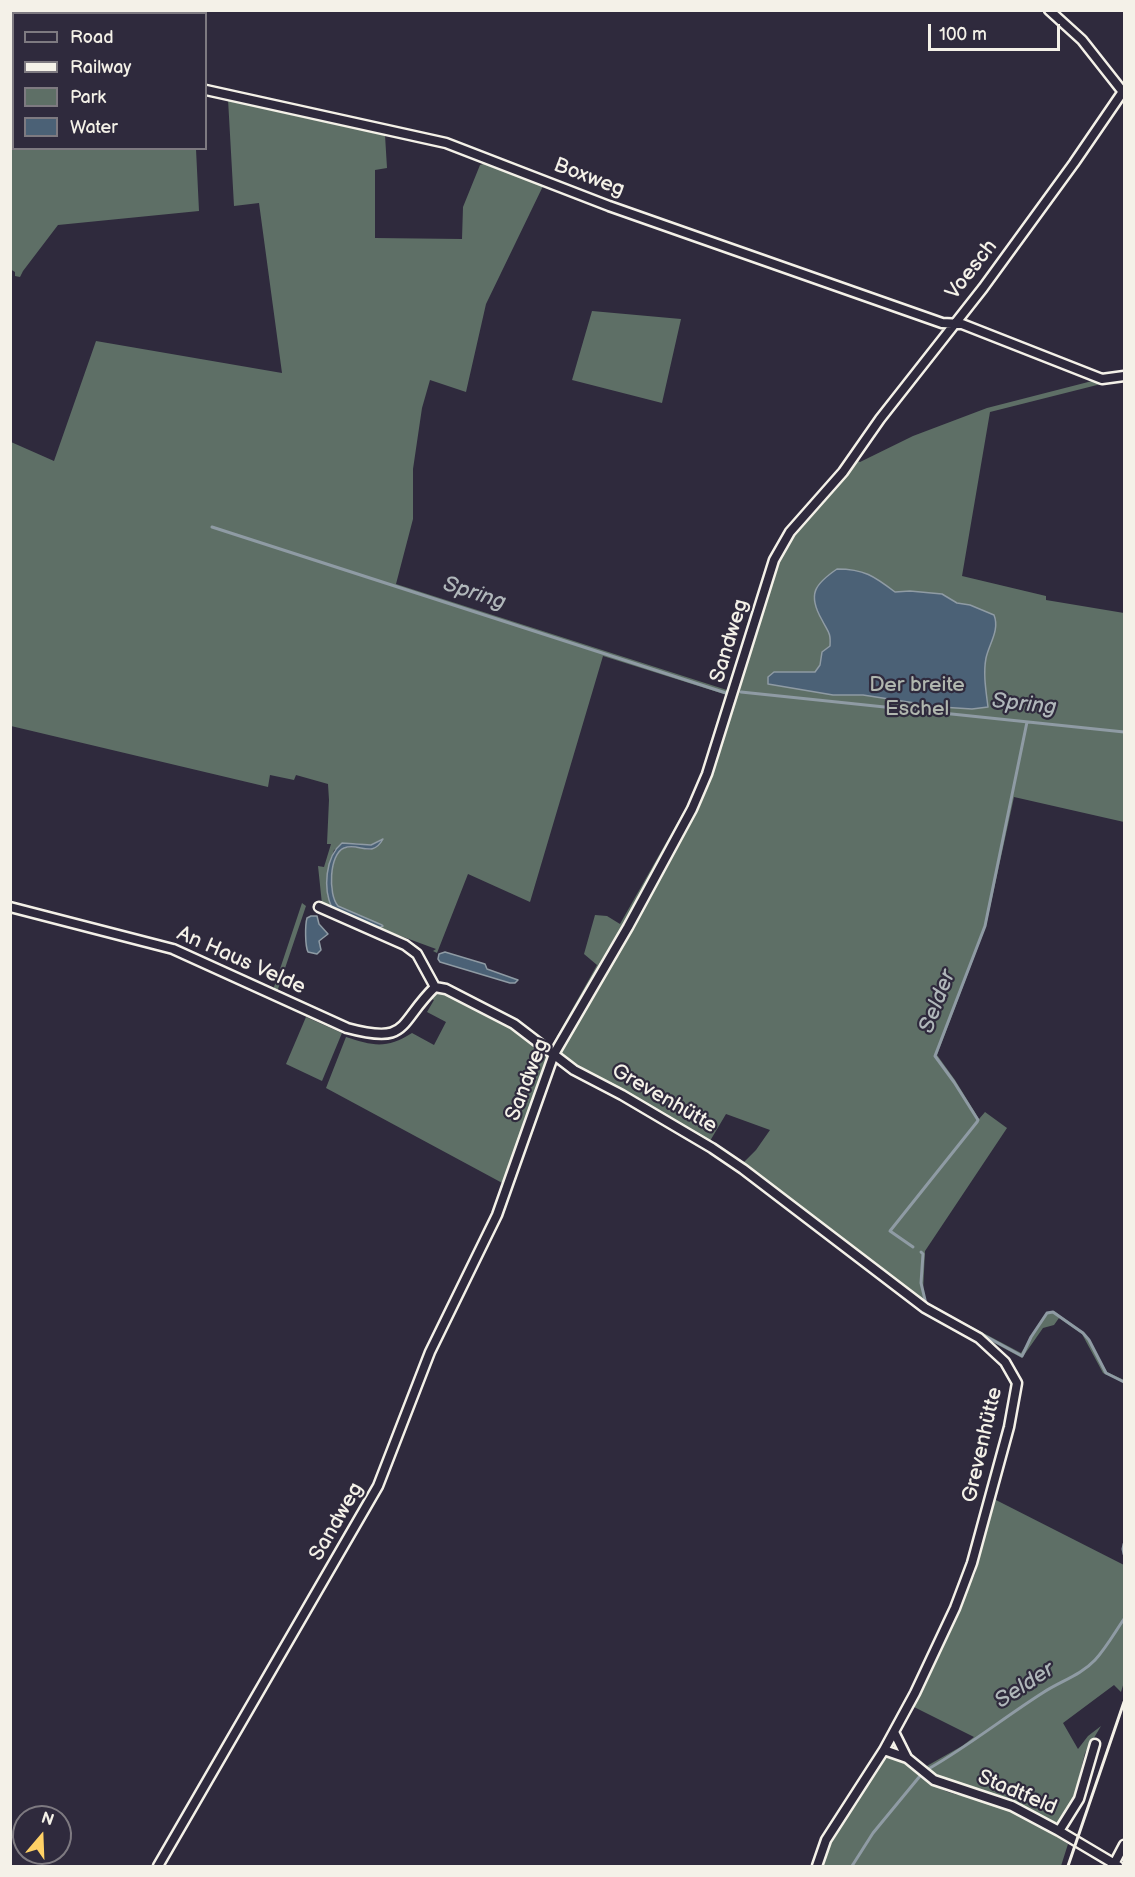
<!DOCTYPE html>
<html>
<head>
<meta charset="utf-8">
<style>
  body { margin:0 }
  #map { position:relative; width:1135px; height:1877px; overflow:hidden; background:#2f2a3d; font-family:"Balsamiq Sans",sans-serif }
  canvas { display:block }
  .frame { position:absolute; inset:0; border:12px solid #f4f1e8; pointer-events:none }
  .legend { position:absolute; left:12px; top:12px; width:195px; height:138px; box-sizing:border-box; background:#2f2a3d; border:2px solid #7e7a81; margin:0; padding:8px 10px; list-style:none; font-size:18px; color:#f4f1e8 }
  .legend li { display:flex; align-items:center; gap:12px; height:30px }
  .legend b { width:30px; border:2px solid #7e7a81 }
  .north { position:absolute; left:12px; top:1805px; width:60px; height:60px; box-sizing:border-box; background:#2f2a3d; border:2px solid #7e7a81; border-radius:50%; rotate:19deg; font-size:16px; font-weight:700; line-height:24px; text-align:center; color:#f4f1e8 }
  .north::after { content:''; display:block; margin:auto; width:21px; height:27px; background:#ffd166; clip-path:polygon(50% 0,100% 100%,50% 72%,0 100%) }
  .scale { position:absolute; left:928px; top:24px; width:132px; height:27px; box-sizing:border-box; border:3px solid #f4f1e8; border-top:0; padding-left:8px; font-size:18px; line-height:21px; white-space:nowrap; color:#f4f1e8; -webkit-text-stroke:4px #2f2a3d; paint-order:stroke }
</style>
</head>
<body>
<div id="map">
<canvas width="1135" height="1877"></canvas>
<div class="frame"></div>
<ul class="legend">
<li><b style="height:8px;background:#2f2a3d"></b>Road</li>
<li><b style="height:8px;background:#f4f1e8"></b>Railway</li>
<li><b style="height:16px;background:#5e6f66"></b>Park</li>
<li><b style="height:16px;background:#4b6176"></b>Water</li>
</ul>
<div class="north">N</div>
<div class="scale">100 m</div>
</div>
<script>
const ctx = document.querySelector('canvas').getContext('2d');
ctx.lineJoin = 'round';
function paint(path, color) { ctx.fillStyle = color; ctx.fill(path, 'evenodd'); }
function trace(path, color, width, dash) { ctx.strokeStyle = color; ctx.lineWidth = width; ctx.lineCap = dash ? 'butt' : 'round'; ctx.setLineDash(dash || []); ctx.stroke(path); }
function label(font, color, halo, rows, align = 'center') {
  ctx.font = font + ' "Balsamiq Sans",sans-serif'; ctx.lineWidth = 4.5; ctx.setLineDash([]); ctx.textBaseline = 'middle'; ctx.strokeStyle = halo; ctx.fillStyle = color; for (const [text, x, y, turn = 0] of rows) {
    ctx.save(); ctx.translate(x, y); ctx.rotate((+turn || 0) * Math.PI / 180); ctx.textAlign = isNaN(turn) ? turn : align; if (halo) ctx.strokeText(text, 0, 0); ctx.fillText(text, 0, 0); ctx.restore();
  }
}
const green = new Path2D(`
  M 228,99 L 385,135 L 387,168 L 375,170 L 375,238 L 462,239 L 463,207 L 480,165 L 489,162 L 544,184 L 486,304 L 466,392 L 430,380 L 422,408 L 413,469 L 413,519 L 396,584 L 730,691 L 727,695 L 603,656 L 530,902 L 468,874 L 437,953 L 433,951 L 436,949 L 379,928 L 382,928 L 382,925 L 338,906 C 328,894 329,853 345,848 C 353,846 363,849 370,850 L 382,839 L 371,845 L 352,843 L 334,850 C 328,868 323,890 332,908 L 322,904 L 318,866 L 324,867 L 331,844 L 327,844 L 329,800 L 328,784 L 296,775 L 294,780 L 270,775 L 268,787 L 11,726 L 11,442 L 54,461 L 96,341 L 282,373 L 259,203 L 234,206 Z
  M 13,137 L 14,148 L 196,149 L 199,211 L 58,225 L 23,271 L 20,277 L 15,276 L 15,272 L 10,269 L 10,145 Z
  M 592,311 L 681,319 L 662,403 L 572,380 Z
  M 1096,380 L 1113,381 L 990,412 L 962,576 L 1046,596 L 1046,600 L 1124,613 L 1124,822 L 1014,797 L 986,926 L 937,1055 L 955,1080 L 979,1119 L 985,1112 L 1007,1128 L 925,1251 L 923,1292 L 927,1303 L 1021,1353 L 1047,1312 L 1054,1311 L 1083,1332 L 1107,1372 L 1124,1380 L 1124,1383 L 1103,1373 L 1082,1334 L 1059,1318 L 1054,1325 L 1043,1328 L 1022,1358 L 928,1307 L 832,1235 L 743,1163 L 756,1150 L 770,1130 L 726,1114 L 710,1141 L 638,1098 L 573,1065 L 559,1051 L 689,820 L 777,561 L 800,525 L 855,460 L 860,462 L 913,436 L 987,408 Z
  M 701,781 L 676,836 L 555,1047 L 551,1047 L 597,965 L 584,954 L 595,915 L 607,916 L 620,924 Z
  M 302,903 L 306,906 L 277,992 L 273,990 Z
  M 437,993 C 459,992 529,1040 549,1055 L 506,1185 L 326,1088 L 346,1037 C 373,1046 387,1049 412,1033 L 434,1045 L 446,1022 L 427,1012 L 434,1000 L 429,998 Z
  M 306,1017 L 342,1033 L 322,1081 L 286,1064 Z
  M 994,1499 L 1124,1565 L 1124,1682 L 1121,1692 L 1114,1685 L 1063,1723 L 1078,1749 L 1088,1736 L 1101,1726 L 1085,1753 L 1075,1794 L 1060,1822 L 1052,1822 C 1029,1811 1005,1797 980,1789 C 962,1784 937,1784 925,1767 L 962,1746 L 974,1737 L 914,1707 L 975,1574 Z
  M 888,1757 C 914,1764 926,1783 948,1792 C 959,1796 970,1796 980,1800 C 1012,1810 1040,1825 1068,1844 L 1061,1866 L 821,1866 L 830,1841 L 884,1759 Z`);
const water = new Path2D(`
  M 837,569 C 864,569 874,576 895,592 L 910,591 L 942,594 L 957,603 L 970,605 L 994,615 C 1000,630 989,644 986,658 C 983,674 986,691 988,707 L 972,709 L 941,707 L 863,695 L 833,695 L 768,684 L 768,677 L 774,672 L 815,672 L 820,665 L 822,652 L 830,646 C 831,632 828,632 822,620 C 807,594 815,584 837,569 Z
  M 383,839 C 372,859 359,842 344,848 C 329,854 328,895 338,906 L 382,925 L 383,926 L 379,928 L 332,908 C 323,889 325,857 342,843 L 371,845 Z
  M 311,916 L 317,916 L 319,924 L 328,934 L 319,941 L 321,950 L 317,954 L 308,952 C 305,946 305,925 307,918 Z
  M 445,952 L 485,964 L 487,969 L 518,980 L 515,983 L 510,983 L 440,962 L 438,959 L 439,954 Z`);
const stream = new Path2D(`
  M 212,527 L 726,693
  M 741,692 L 1124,732
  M 913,1247 L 890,1231 L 977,1122 L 978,1120 L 954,1082 L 935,1056 L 985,926 L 1027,722
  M 921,1252 L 923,1254 L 921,1283 L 926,1304 L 1022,1356 L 1031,1337 L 1047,1313 L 1053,1312 L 1083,1333 L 1089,1340 L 1106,1373 L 1124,1382
  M 1124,1544 L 1123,1549 L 1124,1554
  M 930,1768 C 970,1745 1006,1716 1044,1692 C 1061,1681 1081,1675 1095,1660 C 1106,1648 1115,1632 1124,1619
  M 852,1866 L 873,1833 L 920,1776`);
const street = new Path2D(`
  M 1049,10 L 1082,40 L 1123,92
  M 10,47 L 14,47
  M 206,90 L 446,143 L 609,206 L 942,323 L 962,324 L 1102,379 L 1124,376
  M 10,907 L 173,949 L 347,1028 C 410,1045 397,1024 435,987 L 446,989 L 514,1024 L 574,1070 L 622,1095 L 712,1148 L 743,1169 L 925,1308 L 979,1338 L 1005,1362 L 1017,1383 L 1009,1427 L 972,1563 L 955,1608 L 915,1693 L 884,1750 L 826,1840 L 817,1866
  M 319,907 L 405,945 L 417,954 L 435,987
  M 894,1732 L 907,1758
  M 884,1750 L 907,1758 L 934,1780 L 1012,1806 L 1059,1831 L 1118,1866
  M 1059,1831 L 1079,1799 L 1095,1744
  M 1114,1864 L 1124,1845
  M 158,1866 L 378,1486 L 430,1352 L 497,1215 L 554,1054 L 628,927 L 692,809 L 707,774 L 774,560 L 790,532 L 843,472 L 880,419 L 983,288 L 1074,163 L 1124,90`);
const rail = new Path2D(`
  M 1068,1866 L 1124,1702`);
const streetNames = [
  ["Boxweg",589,178,21],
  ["Voesch",972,270,-52],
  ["Sandweg",730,641,-73],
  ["An Haus Velde",241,961,24],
  ["Sandweg",528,1080,-69],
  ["Grevenhütte",664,1099,30],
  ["Grevenhütte",983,1445,-77],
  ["Sandweg",337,1522,-60],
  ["Stadtfeld",1017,1793,23]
];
const parkNames = [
  ["Der breite",917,686],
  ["Eschel",917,710]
];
const waterNames = [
  ["Spring",474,594,18],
  ["Spring",1024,705,6],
  ["Selder",938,1002,-69],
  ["Selder",1025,1686,-33]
];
paint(green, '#5e6f66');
paint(water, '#4b6176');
trace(water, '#8f9ba4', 1.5);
trace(stream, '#8f9ba4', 3);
trace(street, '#f4f1e8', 13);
trace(street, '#2f2a3d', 8);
trace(rail, '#f4f1e8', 3);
label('21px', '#f4f1e8', '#2f2a3d', streetNames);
label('21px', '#b0b6ae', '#2f2a3d', parkNames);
label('italic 22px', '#b0b7ba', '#2f2a3d', waterNames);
</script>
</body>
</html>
